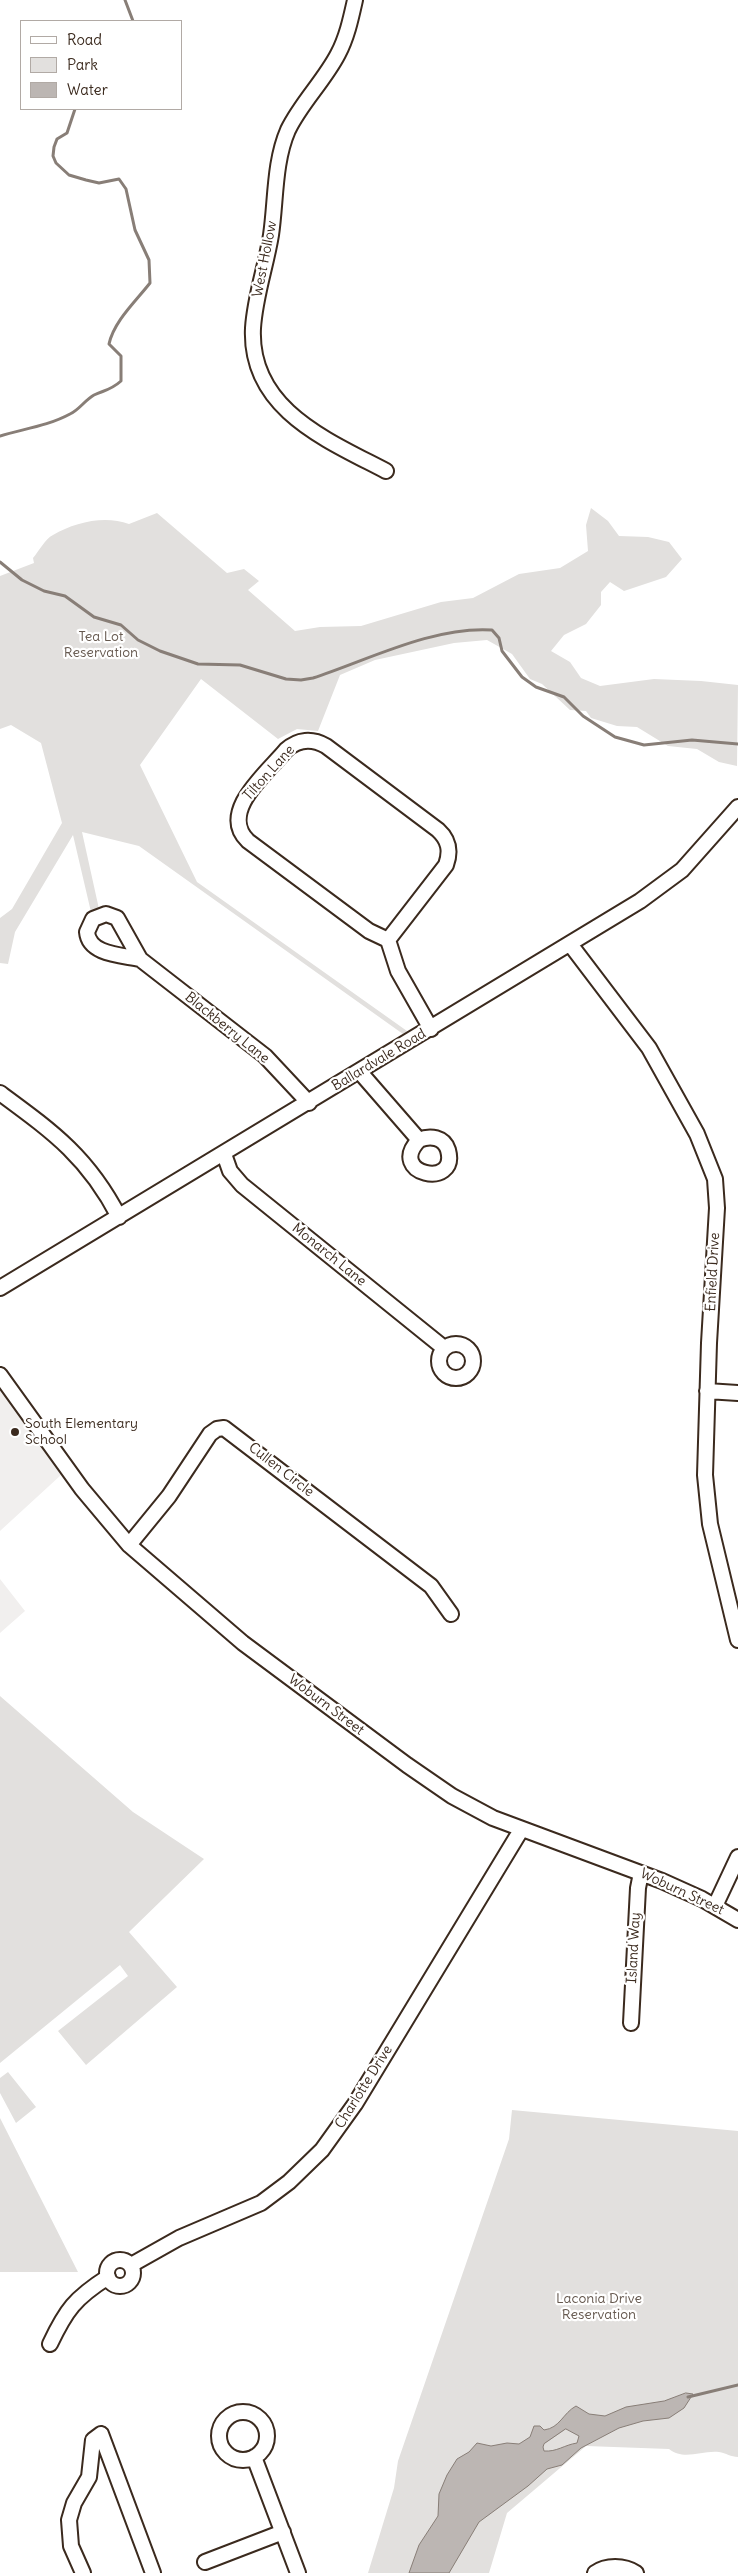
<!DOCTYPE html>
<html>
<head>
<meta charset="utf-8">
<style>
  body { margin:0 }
  #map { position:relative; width:738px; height:2573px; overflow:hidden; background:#fff; font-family:Delius,sans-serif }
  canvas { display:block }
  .legend { position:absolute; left:20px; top:20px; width:162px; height:90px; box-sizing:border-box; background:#fff; border:1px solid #b1aaa5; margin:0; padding:6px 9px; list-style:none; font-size:15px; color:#3b2a1e }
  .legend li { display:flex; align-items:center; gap:10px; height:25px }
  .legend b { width:25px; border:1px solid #b1aaa5 }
</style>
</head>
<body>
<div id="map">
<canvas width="738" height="2573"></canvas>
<ul class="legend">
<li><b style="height:6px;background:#fff"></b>Road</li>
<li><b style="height:14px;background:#e2e0de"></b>Park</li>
<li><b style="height:14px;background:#bcb6b3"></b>Water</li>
</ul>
</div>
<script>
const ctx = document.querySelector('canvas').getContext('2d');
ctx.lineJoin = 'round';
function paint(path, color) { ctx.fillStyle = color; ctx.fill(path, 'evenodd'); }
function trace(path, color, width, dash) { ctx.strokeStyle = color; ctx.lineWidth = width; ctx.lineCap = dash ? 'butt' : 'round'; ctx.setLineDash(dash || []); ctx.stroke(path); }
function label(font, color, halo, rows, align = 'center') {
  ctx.font = font + ' Delius,sans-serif'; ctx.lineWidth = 4.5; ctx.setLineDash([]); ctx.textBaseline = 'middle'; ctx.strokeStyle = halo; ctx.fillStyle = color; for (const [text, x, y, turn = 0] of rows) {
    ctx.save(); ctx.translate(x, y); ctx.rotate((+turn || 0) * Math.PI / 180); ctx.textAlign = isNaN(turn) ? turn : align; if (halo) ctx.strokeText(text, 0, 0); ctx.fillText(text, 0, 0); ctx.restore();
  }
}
const built = new Path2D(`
  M 0,1389 L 61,1475 L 0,1531 Z
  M 0,1579 L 25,1611 L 0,1633 Z`);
const green = new Path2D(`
  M 591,508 L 608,521 L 619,536 L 648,537 L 669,542 L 682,559 L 666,577 L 624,591 L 610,582 L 601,592 L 601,605 L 586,624 L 564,635 L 551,651 L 570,662 L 581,678 L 600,686 L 654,679 L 701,681 L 738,685 L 737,766 L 719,762 L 697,749 L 668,746 L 637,727 L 617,726 L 591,718 L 586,711 L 570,710 L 542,684 L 530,679 L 512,654 L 487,640 L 454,643 L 375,660 L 340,675 L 318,731 L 297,729 L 278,739 L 201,679 L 140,765 L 197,882 L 407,1031 L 403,1034 L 139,846 L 82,832 L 99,909 L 91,912 L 73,835 L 15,932 L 8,964 L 0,963 L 0,918 L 12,909 L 62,823 L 41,743 L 11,725 L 0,729 L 0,576 L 34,563 L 33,558 C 39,551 45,539 53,535 C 75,522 105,515 129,524 L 157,513 L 227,573 L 244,569 L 259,581 L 248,590 L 295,631 L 320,627 L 361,626 L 441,602 L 473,598 L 519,574 L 560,568 L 588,551 L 586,525 Z
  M 0,1696 L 133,1812 L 204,1859 L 129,1932 L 177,1987 L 86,2065 L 58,2031 L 128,1976 L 120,1965 L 0,2063 Z
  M 8,2072 L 36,2107 L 16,2123 L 0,2093 L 0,2078 Z
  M 512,2110 L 738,2131 L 738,2457 C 731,2457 726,2453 719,2452 C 702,2450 684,2461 669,2449 L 586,2446 L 507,2513 L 489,2573 L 368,2573 L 394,2488 L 398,2461 L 509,2139 Z
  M 0,2118 L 78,2272 L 0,2272 Z`);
const water = new Path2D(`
  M 686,2393 L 693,2394 L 684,2408 L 669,2418 L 643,2421 L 619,2428 L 581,2448 L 562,2465 L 547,2469 L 528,2486 L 479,2522 L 449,2573 L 409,2573 L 419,2545 L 438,2516 L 439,2494 L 447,2475 L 457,2459 L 469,2452 L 477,2443 L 491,2446 L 507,2443 L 519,2444 L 530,2437 L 534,2426 L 540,2426 L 544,2430 C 560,2428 563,2413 576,2406 L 589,2414 L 605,2416 L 626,2407 L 664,2401 ZM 566,2429 L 579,2436 L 577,2443 C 564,2445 557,2452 544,2451 L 543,2447 L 544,2444 Z`);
const stream = new Path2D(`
  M 125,0 L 133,21
  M 0,436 C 23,429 48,426 70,414 C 79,410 85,400 94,395 C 105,390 111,390 121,381 L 121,356 L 109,344 C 114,321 136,301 150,283 L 149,260 L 135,230 L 126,189 L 119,179 L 99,183 L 86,180 L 69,175 L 56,163 L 53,156 L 54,147 L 57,139 L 67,133 L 75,109
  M 0,562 L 22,580 L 44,591 L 65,596 L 94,617 L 121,625 L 138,640 L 160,651 L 198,664 L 240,665 L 286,679 L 301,680 L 313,678 C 368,660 433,626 492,630 L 499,638 L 502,651 L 522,677 L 536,687 L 564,697 L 583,716 L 615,737 L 644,745 L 692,740 L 738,744
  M 688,2397 L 738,2385`);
const minor = new Path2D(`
  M 355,0 C 351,18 347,37 338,54 C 324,81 301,103 288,130 C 274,162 276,201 271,235 C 266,266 255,296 253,328 C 249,409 327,440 386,471
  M 388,940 L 446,865 C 451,851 449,840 438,830 L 326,746 C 312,738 298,739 286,750 C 267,773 218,812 248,841 L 369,931 L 388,940 L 398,971 L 431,1029
  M 570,944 L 649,1048 L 697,1134 L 715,1179 L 717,1208 L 709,1343 L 705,1475 L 710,1524 L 738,1640
  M 140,959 C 122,955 89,955 87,932 L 93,919 L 106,914 L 117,918 L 140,959 L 265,1056 L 309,1103
  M 359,1071 L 419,1140 C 430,1135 444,1137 448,1150 C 459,1190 386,1174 419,1140
  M 0,1093 C 53,1132 88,1157 119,1217
  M 224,1154 L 230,1171 L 242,1185 L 444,1348
  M 0,1288 L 640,901 L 682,870 L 738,807
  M439 1361a17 17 0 1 1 34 0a17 17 0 1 1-34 0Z
  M 0,1375 L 82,1489 L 129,1545 L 243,1643 L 407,1765 L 452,1796 L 493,1818 L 662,1881 L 702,1899 L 738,1920
  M 707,1391 L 738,1393
  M 129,1545 L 169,1496 L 210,1434 L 217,1429 L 224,1428 L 431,1586 L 451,1614
  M 715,1906 L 738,1857
  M 631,2023 L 638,1888 L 641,1873
  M107 2273a13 13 0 1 1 26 0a13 13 0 1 1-26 0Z
  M 131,2265 L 179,2238 L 261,2203 L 289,2182 L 322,2150 L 355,2104 L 521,1830
  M 50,2344 C 66,2310 75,2298 108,2277
  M219 2436a24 24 0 1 1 48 0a24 24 0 1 1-48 0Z
  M 254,2457 L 298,2573
  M 205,2562 L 283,2532
  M 83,2573 L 71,2546 L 69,2520 L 74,2503 L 89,2477 L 93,2440 L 101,2434 L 153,2573
  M 595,2573 C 606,2565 624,2565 636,2573`);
const markers = [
  [15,1432,5,"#3b2a1e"]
];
const streetNames = [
  ["West Hollow",265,259,-79],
  ["Tilton Lane",269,773,-48],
  ["Blackberry Lane",227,1028,39],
  ["Ballardvale Road",379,1060,-31],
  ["Monarch Lane",329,1255,39],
  ["Enfield Drive",713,1272,-87],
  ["Cullen Circle",281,1470,38],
  ["Woburn Street",326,1705,37],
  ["Woburn Street",682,1892,25],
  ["Island Way",634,1948,-87],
  ["Charlotte Drive",364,2087,-58]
];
const parkNames = [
  ["Tea Lot",101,637],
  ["Reservation",101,653],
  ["Laconia Drive",599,2299],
  ["Reservation",599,2315]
];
const poiNames = [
  ["South Elementary",25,1424],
  ["School",25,1440]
];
paint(built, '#f1efee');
paint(green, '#e2e0de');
paint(water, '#bcb6b3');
trace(water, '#887e77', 1);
trace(stream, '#887e77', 3);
trace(minor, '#3b2a1e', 18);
trace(minor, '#fff', 14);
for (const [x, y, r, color] of markers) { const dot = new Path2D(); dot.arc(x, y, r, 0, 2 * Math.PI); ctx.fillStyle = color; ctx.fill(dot); trace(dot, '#fff', 2); }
label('14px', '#3b2a1e', '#fff', streetNames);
label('14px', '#65584e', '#fff', parkNames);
label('14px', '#3b2a1e', '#fff', poiNames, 'left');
</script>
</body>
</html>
